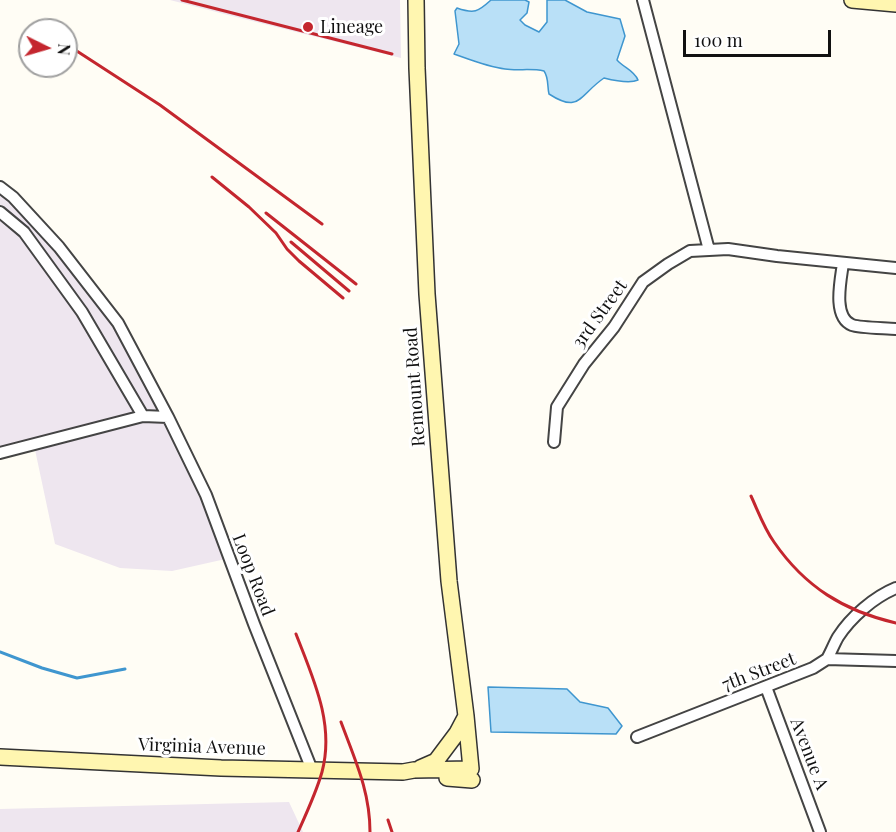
<!DOCTYPE html>
<html>
<head>
<meta charset="utf-8">
<style>
  body { margin:0 }
  #map { position:relative; width:896px; height:832px; overflow:hidden; background:#fffdf5; font-family:"Playfair Display",serif }
  canvas { display:block }
  .north { position:absolute; left:18px; top:18px; width:60px; height:60px; box-sizing:border-box; background:#fff; border:2px solid #a0a0a0; border-radius:50%; rotate:95deg; font-size:16px; font-weight:700; line-height:24px; text-align:center; color:#111 }
  .north::after { content:''; display:block; margin:auto; width:21px; height:27px; background:#c4262e; clip-path:polygon(50% 0,100% 100%,50% 72%,0 100%) }
  .scale { position:absolute; left:683px; top:30px; width:148px; height:27px; box-sizing:border-box; border:3px solid #111; border-top:0; padding-left:8px; font-size:18px; line-height:21px; white-space:nowrap; color:#111; -webkit-text-stroke:4px #fff; paint-order:stroke }
</style>
</head>
<body>
<div id="map">
<canvas width="896" height="832"></canvas>
<div class="north">N</div>
<div class="scale">100 m</div>
</div>
<script>
const ctx = document.querySelector('canvas').getContext('2d');
ctx.lineJoin = 'round';
function paint(path, color) { ctx.fillStyle = color; ctx.fill(path, 'evenodd'); }
function trace(path, color, width, dash) { ctx.strokeStyle = color; ctx.lineWidth = width; ctx.lineCap = dash ? 'butt' : 'round'; ctx.setLineDash(dash || []); ctx.stroke(path); }
function label(font, color, halo, rows, align = 'center') {
  ctx.font = font + ' "Playfair Display",serif'; ctx.lineWidth = 6; ctx.setLineDash([]); ctx.textBaseline = 'middle'; ctx.strokeStyle = halo; ctx.fillStyle = color; for (const [text, x, y, turn = 0] of rows) {
    ctx.save(); ctx.translate(x, y); ctx.rotate((+turn || 0) * Math.PI / 180); ctx.textAlign = isNaN(turn) ? turn : align; if (halo) ctx.strokeText(text, 0, 0); ctx.fillText(text, 0, 0); ctx.restore();
  }
}
const industrial = new Path2D(`
  M 170,0 L 400,0 L 401,58 L 228,15 Z
  M 0,196 L 13,197 L 118,323 L 168,417 L 230,558 L 172,571 L 120,568 L 55,544 L 34,445 L 0,453 Z
  M 289,802 L 303,832 L 0,832 L 0,809 Z`);
const water = new Path2D(`
  M 491,0 L 525,0 L 529,2 L 527,13 L 520,20 L 525,25 L 539,32 L 547,22 L 547,0 L 565,0 L 587,12 L 620,19 L 625,36 L 617,60 C 624,68 634,70 638,80 C 630,84 612,80 604,78 C 579,95 580,114 549,94 C 547,86 549,78 544,71 C 531,68 518,71 505,69 C 488,67 471,60 454,54 L 459,44 L 455,11 L 457,8 C 474,14 478,12 491,0 Z
  M 488,687 L 567,689 L 580,702 L 608,708 L 622,726 L 616,734 L 491,732 Z`);
const stream = new Path2D(`
  M 0,652 L 42,668 L 77,678 L 125,669`);
const street = new Path2D(`
  M 643,0 L 709,250
  M 0,187 L 13,197 L 59,247 L 118,323 L 168,417
  M 0,212 L 24,232 L 61,283 L 82,312 L 143,416 L 168,417 L 206,495 L 254,624 L 312,770
  M 843,263 C 841,279 832,317 852,325 C 860,328 887,328 896,329
  M 554,442 L 557,407 L 584,364 L 614,327 L 643,282 L 668,264 L 690,251 L 728,249 L 777,256 L 896,268
  M 0,453 L 143,416
  M 827,659 C 831,652 834,644 838,637 C 851,617 874,597 896,588
  M 766,687 L 820,832
  M 637,737 L 813,668 L 827,659 L 896,661`);
const secondary = new Path2D(`
  M 852,0 L 896,4
  M 0,757 L 221,768 L 403,772 L 414,770 L 471,769 L 466,716 L 449,581 L 427,294 L 417,68 L 416,0
  M 420,768 L 436,761 L 457,733 L 466,716
  M 447,778 L 472,780`);
const rail = new Path2D(`
  M 182,0 L 392,54
  M 66,44 L 160,105 L 322,224
  M 212,177 L 249,207 L 276,233 L 287,249 L 299,261 L 343,298
  M 266,213 L 356,284
  M 291,242 L 349,291
  M 751,496 C 758,511 764,528 774,542 C 805,587 844,611 896,623
  M 296,634 C 313,678 335,724 322,772 C 316,793 307,812 298,832
  M 341,722 C 355,760 370,791 370,832
  M 388,820 L 392,832`);
const markers = [
  [308,27,6,"#c4262e"]
];
const poiNames = [
  ["Lineage",320,27]
];
const streetNames = [
  ["3rd Street",600,314,-54],
  ["Remount Road",415,387,-94],
  ["Loop Road",253,575,69],
  ["7th Street",759,672,-21],
  ["Virginia Avenue",202,747,2],
  ["Avenue A",809,754,69]
];
paint(industrial, '#eee6ef');
paint(water, '#b9e0f7');
trace(water, '#3f96cf', 1.5);
trace(stream, '#3f96cf', 3);
trace(street, '#444', 14);
trace(secondary, '#333', 18);
trace(street, '#fff', 10);
trace(secondary, '#fff6b0', 15);
trace(rail, '#c4262e', 3);
for (const [x, y, r, color] of markers) { const dot = new Path2D(); dot.arc(x, y, r, 0, 2 * Math.PI); ctx.fillStyle = color; ctx.fill(dot); trace(dot, '#fff', 2); }
label('18px', '#111', '#fff', poiNames, 'left');
label('18px', '#111', '#fff', streetNames);
</script>
</body>
</html>
